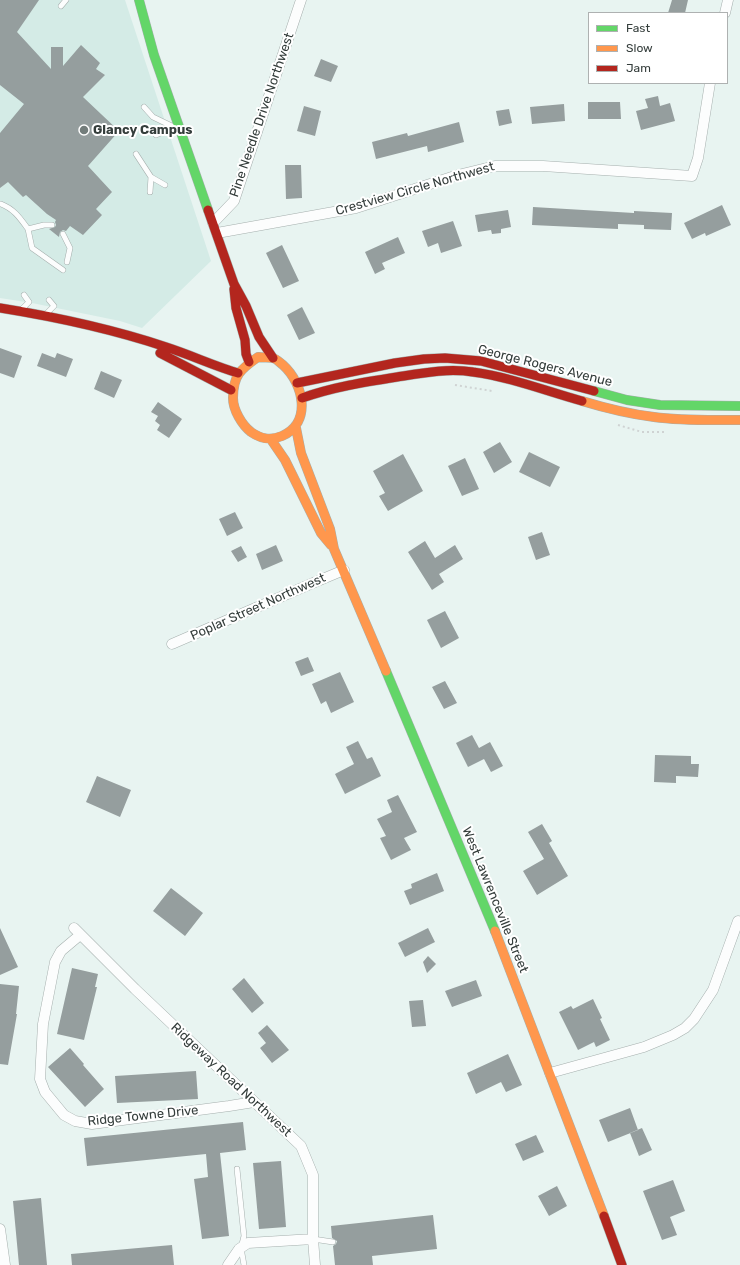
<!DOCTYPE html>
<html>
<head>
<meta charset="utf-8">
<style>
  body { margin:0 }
  #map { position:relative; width:740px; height:1265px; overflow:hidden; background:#e8f4f1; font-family:Rubik,sans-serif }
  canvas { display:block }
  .legend { position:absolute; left:588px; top:12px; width:140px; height:72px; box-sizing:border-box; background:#fff; border:1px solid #aeb1b1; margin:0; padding:5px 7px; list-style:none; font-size:12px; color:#343d3b }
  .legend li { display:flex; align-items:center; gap:8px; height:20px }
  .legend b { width:20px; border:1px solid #aeb1b1 }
</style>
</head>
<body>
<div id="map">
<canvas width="740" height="1265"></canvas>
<ul class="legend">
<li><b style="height:5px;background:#63d668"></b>Fast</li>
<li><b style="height:5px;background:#ff974d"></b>Slow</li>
<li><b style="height:5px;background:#b3261e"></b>Jam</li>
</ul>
</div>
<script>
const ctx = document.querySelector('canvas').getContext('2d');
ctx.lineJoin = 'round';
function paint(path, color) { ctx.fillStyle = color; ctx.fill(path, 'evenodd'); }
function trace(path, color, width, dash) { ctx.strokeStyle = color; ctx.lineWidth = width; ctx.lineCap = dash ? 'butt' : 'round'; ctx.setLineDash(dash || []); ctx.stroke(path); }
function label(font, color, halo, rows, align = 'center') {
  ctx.font = font + ' Rubik,sans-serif'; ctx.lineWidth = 4; ctx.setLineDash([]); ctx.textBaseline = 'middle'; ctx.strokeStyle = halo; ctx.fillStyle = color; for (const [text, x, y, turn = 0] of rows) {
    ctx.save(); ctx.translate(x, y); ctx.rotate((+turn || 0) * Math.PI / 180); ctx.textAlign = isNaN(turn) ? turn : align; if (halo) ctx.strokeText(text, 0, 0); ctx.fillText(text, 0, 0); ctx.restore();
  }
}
const built = new Path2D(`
  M 0,0 L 125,0 L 211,261 L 142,328 L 120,321 L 32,303 L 0,298 Z`);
const building = new Path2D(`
  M 0,0 L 39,0 L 17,32 L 51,69 L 51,47 L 63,47 L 63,66 L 81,45 L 100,63 L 96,69 L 105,75 L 83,97 L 119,131 L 88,166 L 112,192 L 96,209 L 102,215 L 83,235 L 70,226 L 66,231 L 63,230 L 60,232 L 59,237 L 49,229 L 55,227 L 56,225 L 55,222 L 56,220 L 47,214 L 26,195 L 23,197 L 8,182 L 0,188 L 0,133 L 24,104 L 0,85 Z
  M 672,0 L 688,0 L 685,13 L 668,13 Z
  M 321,59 L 338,66 L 331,82 L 314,76 Z
  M 658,96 L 660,106 L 670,103 L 675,121 L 641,130 L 636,111 L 648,108 L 645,99 Z
  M 588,102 L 620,102 L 621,119 L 588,119 Z
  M 564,104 L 565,121 L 532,124 L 530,107 Z
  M 304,106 L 321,111 L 315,136 L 297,131 Z
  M 509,109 L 512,123 L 499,126 L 496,111 Z
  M 459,122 L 464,142 L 428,152 L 427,146 L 376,159 L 372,142 L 407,133 L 408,136 Z
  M 285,165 L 301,165 L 302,198 L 286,199 Z
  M 722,205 L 731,225 L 706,236 L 705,233 L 692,239 L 684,223 Z
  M 533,207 L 634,213 L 634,211 L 672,213 L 671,230 L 644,229 L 644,225 L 618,224 L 618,229 L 532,225 Z
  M 508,210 L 511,227 L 501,229 L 501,233 L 492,234 L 491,230 L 478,232 L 475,215 Z
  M 453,221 L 462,246 L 441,253 L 438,243 L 428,247 L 422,231 Z
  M 398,237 L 405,253 L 382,263 L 385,269 L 375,274 L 365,252 Z
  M 282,245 L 299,281 L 283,288 L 266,253 Z
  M 302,307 L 315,333 L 299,340 L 287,315 Z
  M 0,348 L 22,356 L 14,378 L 0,373 Z
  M 42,353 L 55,358 L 57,353 L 73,359 L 66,377 L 37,366 Z
  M 101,371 L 122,380 L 114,398 L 94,389 Z
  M 158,402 L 182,419 L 169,438 L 157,430 L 160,425 L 155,421 L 158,416 L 151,412 Z
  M 500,442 L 512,462 L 494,473 L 483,452 Z
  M 529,452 L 560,467 L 550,487 L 519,472 Z
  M 403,454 L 423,491 L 388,511 L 379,496 L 385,493 L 373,471 Z
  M 465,458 L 479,489 L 462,496 L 448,466 Z
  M 235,512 L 243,528 L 227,536 L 219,519 Z
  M 542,532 L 550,555 L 536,560 L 528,537 Z
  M 425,541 L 435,558 L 455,545 L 463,559 L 439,574 L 444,582 L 432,590 L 408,552 Z
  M 276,545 L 283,561 L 262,570 L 256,554 Z
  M 241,546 L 247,557 L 238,562 L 231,551 Z
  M 445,611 L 459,638 L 441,648 L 427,620 Z
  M 308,657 L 314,671 L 301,676 L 295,662 Z
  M 340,672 L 354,702 L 331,713 L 326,701 L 321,704 L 312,684 Z
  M 445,681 L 457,703 L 444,709 L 432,687 Z
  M 472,735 L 479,748 L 490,742 L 503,766 L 491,772 L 484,759 L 468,767 L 456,743 Z
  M 358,741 L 367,759 L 372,757 L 381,776 L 345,794 L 335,774 L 354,764 L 346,747 Z
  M 655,755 L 691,756 L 691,764 L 699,764 L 698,777 L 676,776 L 676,783 L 654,782 Z
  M 97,776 L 131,790 L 120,817 L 86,802 Z
  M 398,795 L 417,832 L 404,838 L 411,850 L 391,860 L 380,838 L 386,836 L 377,819 L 392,812 L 387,800 Z
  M 542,824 L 552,841 L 549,843 L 568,876 L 537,895 L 523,871 L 544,859 L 528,832 Z
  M 437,873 L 444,891 L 410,905 L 404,891 L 412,888 L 411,884 Z
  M 171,888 L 203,913 L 185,936 L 153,911 Z
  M 0,928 L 18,967 L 0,975 Z
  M 428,928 L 435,942 L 405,957 L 398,943 Z
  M 428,956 L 436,964 L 427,973 L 423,962 Z
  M 72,968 L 98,974 L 95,987 L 97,987 L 84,1040 L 57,1034 Z
  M 244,978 L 264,1003 L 252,1013 L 232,989 Z
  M 476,980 L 482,996 L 452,1007 L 445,991 Z
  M 0,984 L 19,986 L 16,1014 L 17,1014 L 8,1065 L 0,1064 Z
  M 593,999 L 602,1018 L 600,1019 L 610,1040 L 596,1047 L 594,1042 L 578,1050 L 559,1012 L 571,1006 L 573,1009 Z
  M 423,1000 L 426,1026 L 412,1027 L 409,1001 Z
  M 267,1025 L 289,1050 L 272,1063 L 260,1048 L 266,1043 L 258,1033 Z
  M 70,1048 L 84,1064 L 83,1065 L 104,1089 L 85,1107 L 48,1067 Z
  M 508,1054 L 522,1085 L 506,1092 L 501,1082 L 476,1094 L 467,1073 Z
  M 196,1071 L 198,1099 L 117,1103 L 115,1076 Z
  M 630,1108 L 638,1130 L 608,1142 L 599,1120 Z
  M 243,1122 L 246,1150 L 220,1153 L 229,1236 L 202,1239 L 194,1179 L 208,1177 L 206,1154 L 87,1166 L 84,1138 Z
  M 642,1128 L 652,1150 L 639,1156 L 630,1133 Z
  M 536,1135 L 544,1152 L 523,1161 L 515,1144 Z
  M 281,1161 L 286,1227 L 259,1229 L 253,1163 Z
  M 673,1180 L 685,1211 L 670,1217 L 677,1235 L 662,1240 L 643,1191 Z
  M 557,1186 L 567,1206 L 549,1216 L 538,1196 Z
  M 41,1198 L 47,1265 L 19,1265 L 13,1201 Z
  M 433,1215 L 437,1249 L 372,1256 L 373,1265 L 335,1265 L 333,1246 L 336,1244 L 337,1241 L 332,1238 L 331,1226 Z
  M 172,1245 L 174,1265 L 72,1265 L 71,1254 Z`);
const path = new Path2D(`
  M 455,385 L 492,391
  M 618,425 L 642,432 L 665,432`);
const lane = new Path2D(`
  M 61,6 L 66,0
  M 144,107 L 153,117 L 178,129
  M 156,135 L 172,128
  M 136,154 L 151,177 L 165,185
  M 150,192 L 151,177
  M 1,204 C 14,209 20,218 28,229 L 44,225 L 52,225
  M 28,229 L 32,248 L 63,270
  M 63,234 L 70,248 L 67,262
  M 22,309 L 29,302 L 24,295
  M 47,313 L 54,306 L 49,300
  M 237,1169 L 244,1236 L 241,1248 L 244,1265
  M 313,1239 L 333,1242`);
const street = new Path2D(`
  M 725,13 L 728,0
  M 213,223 L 234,201 L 301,0
  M 217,233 L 356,208 L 458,175 L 495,166 L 543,166 L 692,176 L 698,158 L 710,83
  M 172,644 L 313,583 L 344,570
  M 74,928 L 135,989 L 301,1146 L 313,1175 L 313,1239 L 315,1265
  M 80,935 L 61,951 L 55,962 L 43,1024 L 40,1079 L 45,1092 L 64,1115 L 75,1121 L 92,1124 L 229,1106 L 254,1102
  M 550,1073 L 644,1047 L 673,1035 L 685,1028 L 694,1019 L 713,990 L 738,921
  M 0,1229 L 5,1265
  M 228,1265 L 239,1249 L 248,1243 L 313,1239`);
const fast = new Path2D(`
  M 139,0 L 154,55 L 208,210
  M 594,391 L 627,400 L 660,405 L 740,406
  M 386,671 L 495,931`);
const slow = new Path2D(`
  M 258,357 C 263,358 269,357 273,358 C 277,359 280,363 283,365 C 304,384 312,423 282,436 C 270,441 261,439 251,432 C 242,425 233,410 233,398 C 233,375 241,369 258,357 Z
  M 582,401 C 605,408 629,414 654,417 C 682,421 711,420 740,420
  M 296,428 L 301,453 L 330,529 L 334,549 L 386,671
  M 272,441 L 285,460 L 321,533 L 331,545
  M 495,931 L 604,1216`);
const jam = new Path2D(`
  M 208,210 L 234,284 L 246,306 L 259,337 L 273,358
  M 234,289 L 236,308 L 245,340 L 246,354 L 249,362
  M 0,308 C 56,317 112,329 166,347 C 191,355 214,366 238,373
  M 160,353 L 231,390
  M 297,383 L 395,363 L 424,359 L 445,358 L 481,361 L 594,391
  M 302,398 C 333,387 365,382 397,377 C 422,373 448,368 473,372 C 510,377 546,391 582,401
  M 604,1216 L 622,1265`);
const markers = [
  [84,130,5,"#737d7b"]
];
const streetNames = [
  ["Pine Needle Drive Northwest",262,115,-71],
  ["Crestview Circle Northwest",415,189,-16],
  ["George Rogers Avenue",545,366,14],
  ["Poplar Street Northwest",258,607,-24],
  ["West Lawrenceville Street",495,900,68],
  ["Ridgeway Road Northwest",231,1080,43],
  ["Ridge Towne Drive",143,1116,-6]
];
const poiNames = [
  ["Glancy Campus",93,130]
];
paint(built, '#d4ebe6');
paint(building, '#959e9e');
trace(lane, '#a5afad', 6);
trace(street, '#a5afad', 11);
trace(fast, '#a5afad', 10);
trace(slow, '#a5afad', 10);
trace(jam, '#a5afad', 10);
trace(path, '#cfd3d3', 2, [2, 3]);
trace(lane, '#fcfdfd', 5);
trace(street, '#fcfdfd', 10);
trace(fast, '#63d668', 9);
trace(slow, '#ff974d', 9);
trace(jam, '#b3261e', 9);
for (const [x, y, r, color] of markers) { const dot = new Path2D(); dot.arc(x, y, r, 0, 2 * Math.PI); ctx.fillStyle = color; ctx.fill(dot); trace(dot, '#fff', 1.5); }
label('13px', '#343d3b', '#fff', streetNames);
label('bold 13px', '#343d3b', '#fff', poiNames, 'left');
</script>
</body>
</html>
